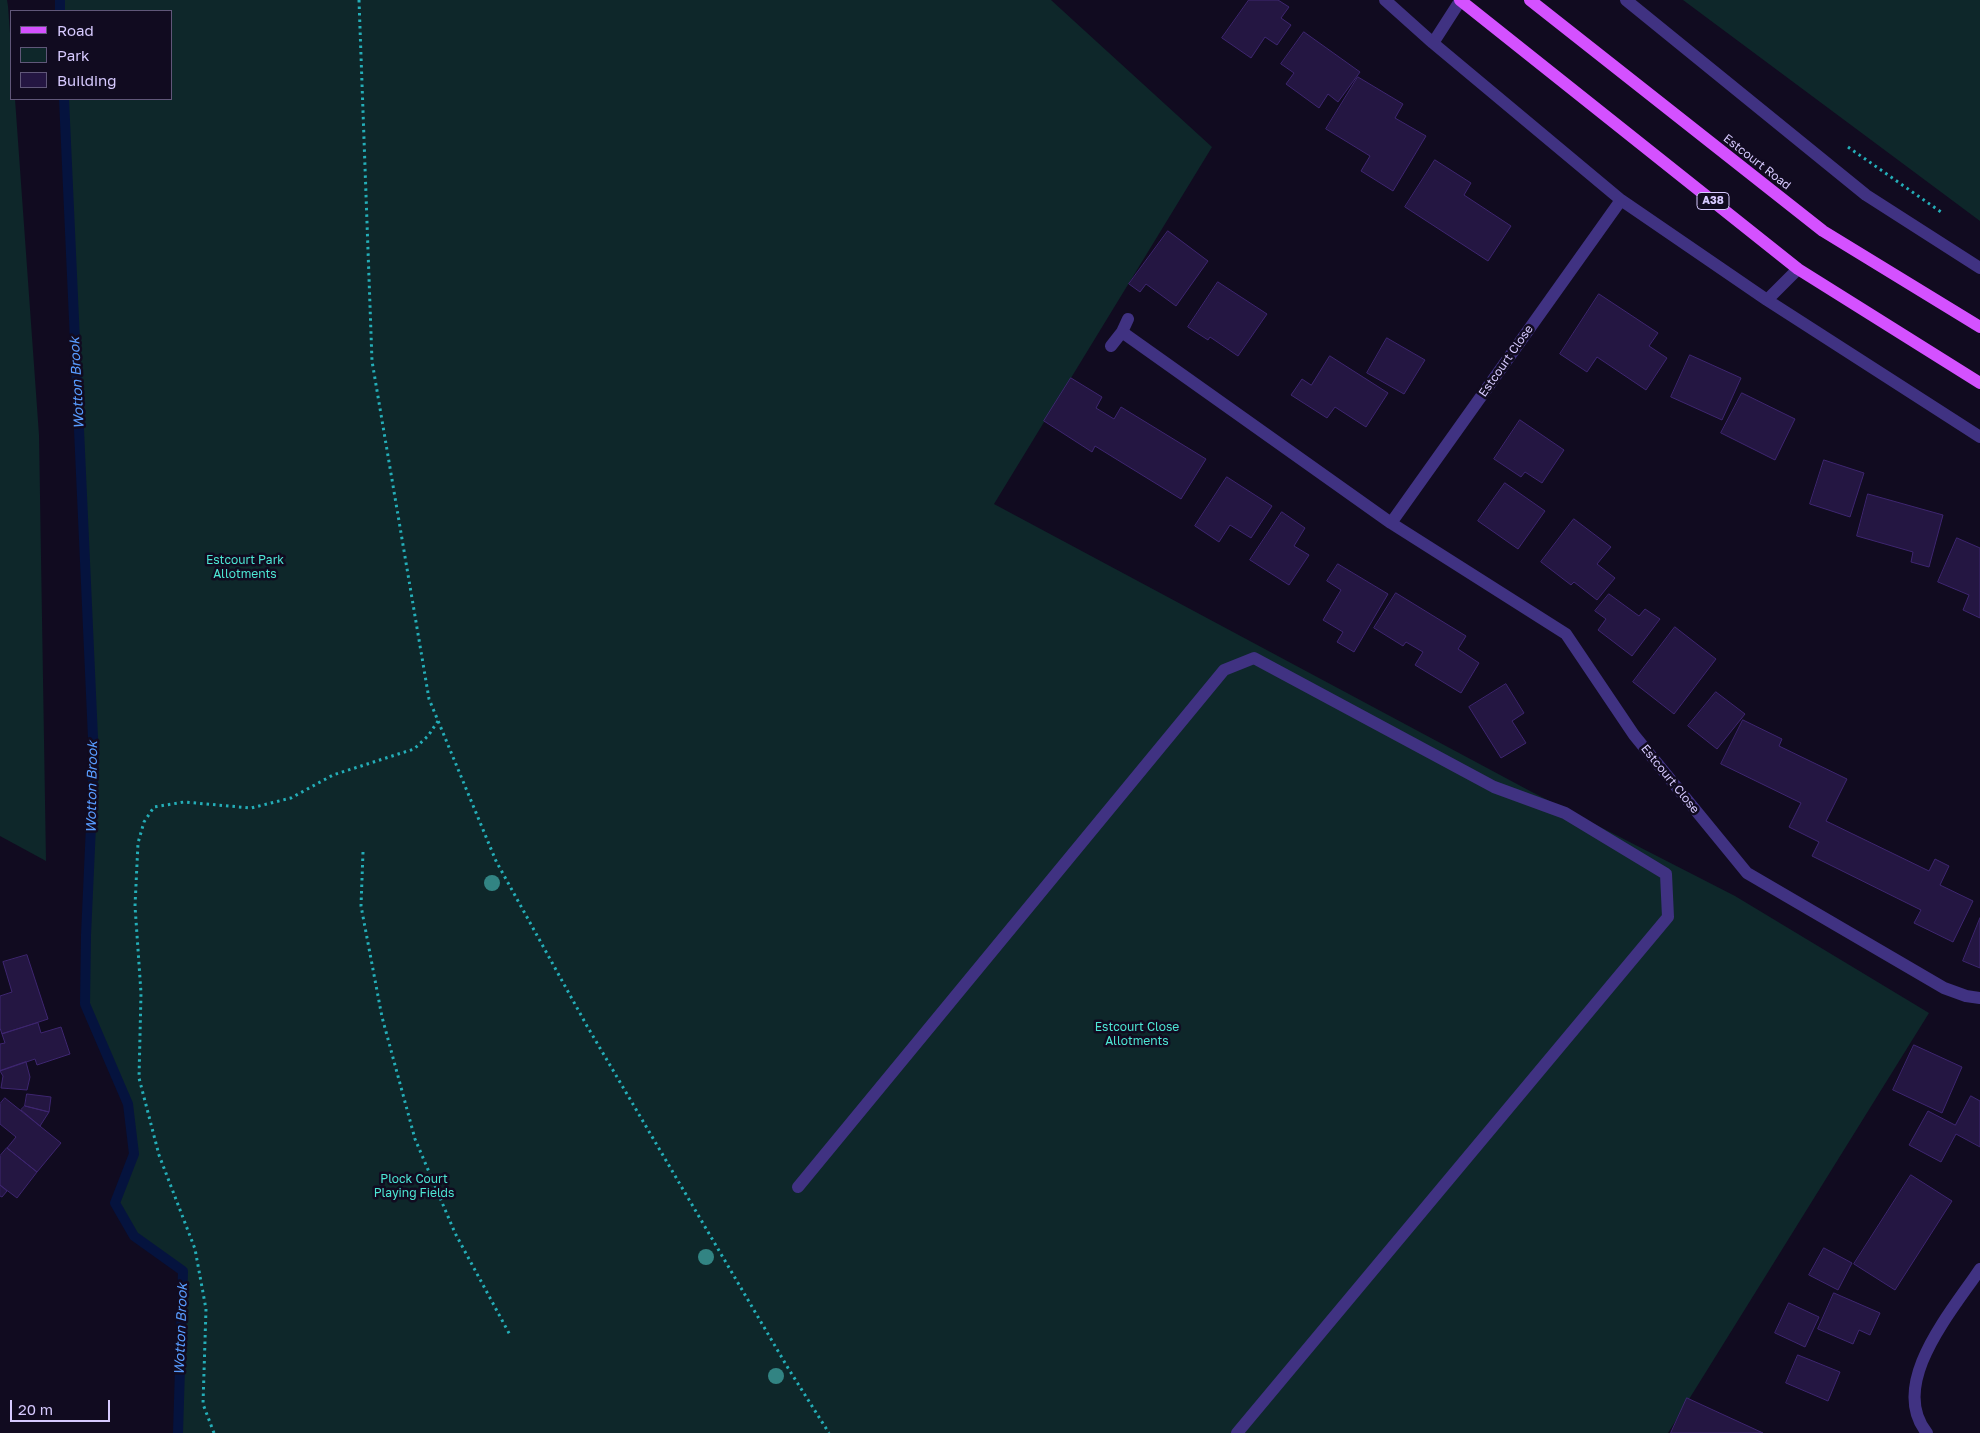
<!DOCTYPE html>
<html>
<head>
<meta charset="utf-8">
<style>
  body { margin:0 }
  #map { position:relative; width:1980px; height:1433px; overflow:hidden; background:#110b20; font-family:"Golos Text",sans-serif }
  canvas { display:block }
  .legend { position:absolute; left:10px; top:10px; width:162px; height:90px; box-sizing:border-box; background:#110b20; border:1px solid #605779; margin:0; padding:6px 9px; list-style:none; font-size:15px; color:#d7caff }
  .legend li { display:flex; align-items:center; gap:10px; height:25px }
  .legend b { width:25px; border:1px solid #605779 }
  .scale { position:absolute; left:10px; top:1400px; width:100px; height:22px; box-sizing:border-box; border:2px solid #d7caff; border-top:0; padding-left:6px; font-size:15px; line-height:18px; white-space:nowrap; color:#d7caff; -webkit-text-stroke:4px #110b20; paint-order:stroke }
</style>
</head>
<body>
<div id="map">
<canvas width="1980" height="1433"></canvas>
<ul class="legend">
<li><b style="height:6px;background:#d451ff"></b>Road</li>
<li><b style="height:14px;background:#0e272a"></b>Park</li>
<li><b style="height:14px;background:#241642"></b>Building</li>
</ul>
<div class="scale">20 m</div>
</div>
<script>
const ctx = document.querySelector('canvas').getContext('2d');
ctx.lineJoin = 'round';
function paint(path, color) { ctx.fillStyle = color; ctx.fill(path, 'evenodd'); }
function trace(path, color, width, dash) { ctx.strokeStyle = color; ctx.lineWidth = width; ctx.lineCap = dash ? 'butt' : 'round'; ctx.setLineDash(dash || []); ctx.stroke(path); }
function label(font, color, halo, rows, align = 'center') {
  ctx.font = font + ' "Golos Text",sans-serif'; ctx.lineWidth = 5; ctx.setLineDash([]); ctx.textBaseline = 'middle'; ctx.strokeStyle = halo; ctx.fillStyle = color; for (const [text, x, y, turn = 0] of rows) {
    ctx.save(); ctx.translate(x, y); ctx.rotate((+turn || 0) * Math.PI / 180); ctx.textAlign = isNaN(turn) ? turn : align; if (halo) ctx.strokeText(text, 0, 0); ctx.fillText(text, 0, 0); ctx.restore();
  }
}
const green = new Path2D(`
  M 0,0 L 7,0 L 8,6 L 11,47 L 11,99 L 15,99 L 39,435 L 46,861 L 0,836 Z
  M 60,0 L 1051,0 L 1212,147 L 994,504 L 1530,791 L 1735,896 L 1929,1013 L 1668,1433 L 178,1433 L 183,1271 L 134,1236 L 115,1203 L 134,1154 L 128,1104 L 85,1004 L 86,935 L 95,760 L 64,99 L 171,99 L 171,11 L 60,11 Z
  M 1683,0 L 1980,0 L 1980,221 Z`);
const stream = new Path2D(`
  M 60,0 L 60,11
  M 64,99 L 94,760 L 86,935 L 85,1004 L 128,1104 L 134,1154 L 115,1203 L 134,1236 L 183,1271 L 178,1433`);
const building = new Path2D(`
  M 1249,0 L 1278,0 L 1289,7 L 1281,18 L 1291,25 L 1277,45 L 1265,37 L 1251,58 L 1222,38 Z
  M 1304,32 L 1360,72 L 1338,102 L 1328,94 L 1319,108 L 1286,84 L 1294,73 L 1281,64 Z
  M 1358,77 L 1403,104 L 1395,118 L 1426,136 L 1393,191 L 1361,171 L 1370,156 L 1326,129 Z
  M 1435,160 L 1471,183 L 1464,195 L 1511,226 L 1488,261 L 1405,207 Z
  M 1168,231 L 1208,261 L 1176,306 L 1146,284 L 1140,292 L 1129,284 Z
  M 1218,282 L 1267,314 L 1238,356 L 1210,337 L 1208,340 L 1188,327 Z
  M 1599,294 L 1658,333 L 1649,346 L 1667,358 L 1646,390 L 1597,357 L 1587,372 L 1560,354 Z
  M 1387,338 L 1425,360 L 1404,394 L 1367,373 Z
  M 1690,355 L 1741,378 L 1722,420 L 1671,397 Z
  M 1330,356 L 1388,393 L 1366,427 L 1335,407 L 1327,418 L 1291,395 L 1302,379 L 1311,385 Z
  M 1071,378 L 1102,397 L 1096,408 L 1114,419 L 1121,407 L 1206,459 L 1181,499 L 1095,446 L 1092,452 L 1044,421 Z
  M 1742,393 L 1795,419 L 1775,460 L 1721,433 Z
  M 1520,420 L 1564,450 L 1542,483 L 1525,472 L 1521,477 L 1494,459 Z
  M 1824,460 L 1864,473 L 1850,517 L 1810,504 Z
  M 1227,477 L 1272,506 L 1251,538 L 1230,525 L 1219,542 L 1195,526 Z
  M 1505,483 L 1545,511 L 1518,549 L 1478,521 Z
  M 1868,494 L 1943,515 L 1929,567 L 1911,562 L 1913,552 L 1857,536 Z
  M 1282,512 L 1305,528 L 1294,546 L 1309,555 L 1289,585 L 1250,560 Z
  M 1574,519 L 1611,547 L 1597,564 L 1615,578 L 1597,600 L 1574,582 L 1571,585 L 1541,562 Z
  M 1957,538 L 1980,548 L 1980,618 L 1963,610 L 1969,595 L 1938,582 Z
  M 1338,564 L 1388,594 L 1354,652 L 1337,642 L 1343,632 L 1323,620 L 1341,590 L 1327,581 Z
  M 1396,593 L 1466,636 L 1458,649 L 1479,663 L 1461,693 L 1415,665 L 1423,652 L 1406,642 L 1403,646 L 1374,628 Z
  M 1609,594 L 1639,616 L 1645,609 L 1660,619 L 1632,656 L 1598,630 L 1606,619 L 1595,611 Z
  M 1675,627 L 1716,659 L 1674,714 L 1633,682 Z
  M 1506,684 L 1524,713 L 1512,721 L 1526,743 L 1501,758 L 1469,707 Z
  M 1716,692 L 1745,714 L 1717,749 L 1688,726 Z
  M 1743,720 L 1782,739 L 1779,746 L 1847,779 L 1826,821 L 1929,871 L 1935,859 L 1949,866 L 1940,885 L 1973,901 L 1953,942 L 1914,923 L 1921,910 L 1812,856 L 1819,842 L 1789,827 L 1801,803 L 1721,764 Z
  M 1980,918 L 1980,968 L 1963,961 Z
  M 27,955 L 48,1019 L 2,1034 L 0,1028 L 0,996 L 12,992 L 3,962 Z
  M 38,1023 L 41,1033 L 61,1027 L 70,1054 L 37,1065 L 35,1059 L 0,1071 L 0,1044 L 5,1043 L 2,1034 Z
  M 1914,1045 L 1962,1067 L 1942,1113 L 1893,1090 Z
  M 26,1062 L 30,1077 L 27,1090 L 1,1088 L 3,1076 L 0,1071 Z
  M 27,1094 L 51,1097 L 49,1112 L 25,1106 Z
  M 1971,1096 L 1980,1101 L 1980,1147 L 1956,1134 L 1941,1162 L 1909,1145 L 1928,1111 L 1955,1125 Z
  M 5,1098 L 61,1143 L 37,1172 L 7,1148 L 16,1137 L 0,1124 L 0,1104 Z
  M 25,1106 L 49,1112 L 40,1126 L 21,1110 Z
  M 7,1148 L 37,1172 L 17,1198 L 0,1185 L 0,1156 Z
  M 1911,1175 L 1952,1201 L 1895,1290 L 1854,1264 Z
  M 0,1185 L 7,1191 L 2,1197 L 0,1196 Z
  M 1824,1248 L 1852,1263 L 1838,1290 L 1809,1275 Z
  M 1834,1293 L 1880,1313 L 1870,1335 L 1859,1330 L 1853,1344 L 1818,1329 Z
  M 1789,1303 L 1819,1317 L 1805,1347 L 1775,1333 Z
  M 1798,1355 L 1840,1372 L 1828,1401 L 1786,1383 Z
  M 1687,1398 L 1763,1433 L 1671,1433 Z`);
const path = new Path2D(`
  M 359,0 L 372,361 L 429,699 L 496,861 L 587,1026 L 788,1368 L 829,1433
  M 1848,147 L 1941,212
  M 363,852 L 361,906 L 382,1017 L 415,1139 L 455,1233 L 510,1335
  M 214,1433 L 203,1404 L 206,1309 L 195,1249 L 159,1155 L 139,1078 L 141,993 L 135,906 L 138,843 L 144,822 L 154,807 L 184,802 L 251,808 L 291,798 L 333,775 L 414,749 L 428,736 L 438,721`);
const minor = new Path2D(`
  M 1385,0 L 1433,43 L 1621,200 L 1767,300 L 1980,437
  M 1626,0 L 1866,195 L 1980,268
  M 1433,43 L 1460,1
  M 1767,300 L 1798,269
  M 1122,332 L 1128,319
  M 1111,346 L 1122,332 L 1391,523 L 1566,634 L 1634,735 L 1747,873 L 1944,988 L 1966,996 L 1980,998
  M 1391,523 L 1621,200
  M 798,1187 L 1224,670 L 1254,658 L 1494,787 L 1565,813 L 1666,874 L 1668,917 L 1237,1433
  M 1927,1433 C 1887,1384 1953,1310 1980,1269`);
const major = new Path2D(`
  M 1460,0 L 1798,269 L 1980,383
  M 1530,0 L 1823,231 L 1980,327`);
const trees = [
  [492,883],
  [706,1257],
  [776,1376]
];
const shields = [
  [1713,201,32]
];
const shieldNames = [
  ["A38",1713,201]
];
const streetNames = [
  ["Estcourt Road",1757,162,38],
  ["Estcourt Close",1506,361,-55],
  ["Estcourt Close",1670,779,51]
];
const parkNames = [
  ["Estcourt Park",245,560],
  ["Allotments",245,574],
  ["Estcourt Close",1137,1027],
  ["Allotments",1137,1041],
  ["Plock Court",414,1179],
  ["Playing Fields",414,1193]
];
const waterNames = [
  ["Wotton Brook",77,383,-93],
  ["Wotton Brook",92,787,-89],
  ["Wotton Brook",181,1329,-88]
];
paint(green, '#0e272a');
trace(stream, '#05133e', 10);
paint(building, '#241642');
trace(building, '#3e2670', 1);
trace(path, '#24aeb8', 3, [2.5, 4]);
trace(minor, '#403282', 12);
trace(major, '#d451ff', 12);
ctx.fillStyle = '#328483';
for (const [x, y] of trees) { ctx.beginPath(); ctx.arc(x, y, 8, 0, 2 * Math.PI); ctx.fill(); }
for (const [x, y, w] of shields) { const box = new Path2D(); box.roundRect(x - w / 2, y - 8.5, w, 17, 4); ctx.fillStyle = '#110b20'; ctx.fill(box); trace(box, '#d7caff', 1); }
label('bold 11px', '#d7caff', null, shieldNames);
label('12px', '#d7caff', '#110b20', streetNames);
label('12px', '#4de7d4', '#110b20', parkNames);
label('italic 14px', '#589cff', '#110b20', waterNames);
</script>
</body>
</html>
